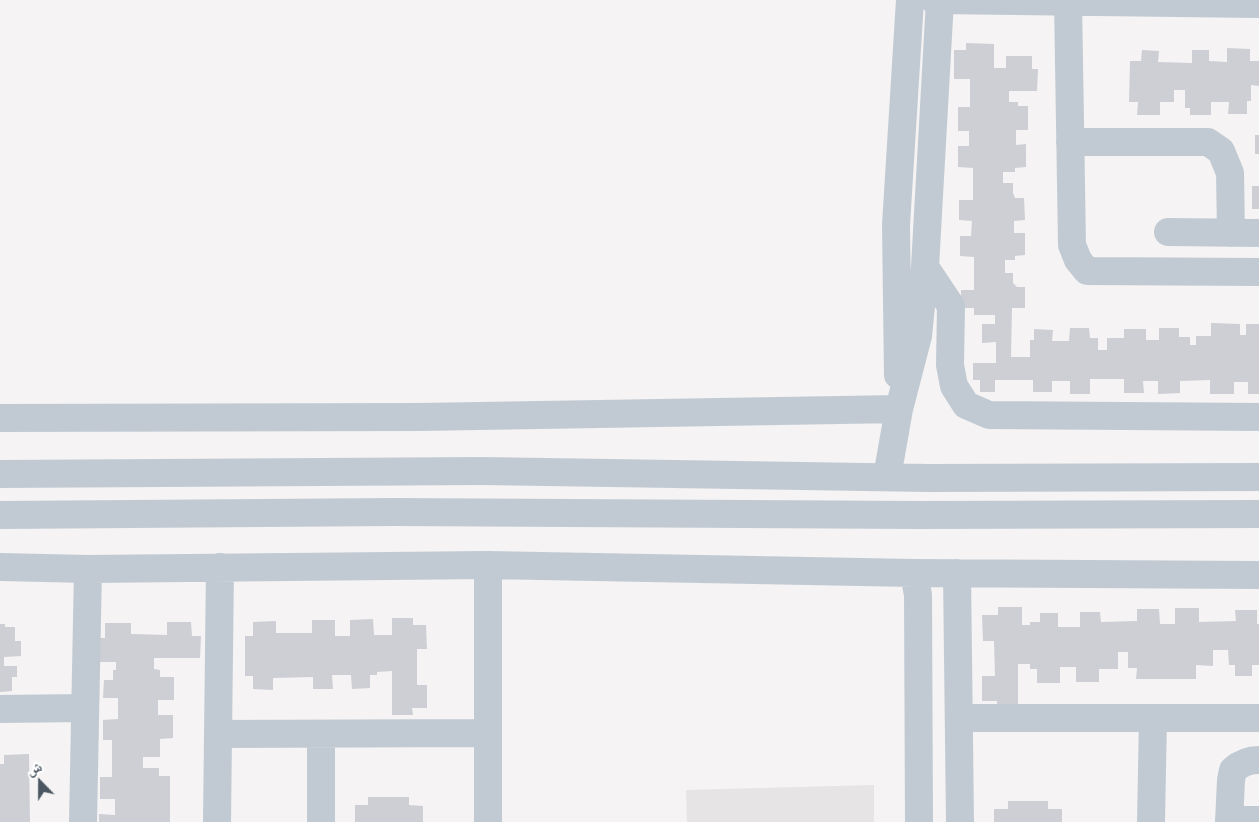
<!DOCTYPE html>
<html>
<head>
<meta charset="utf-8">
<style>
  body { margin:0 }
  #map { position:relative; width:1259px; height:822px; overflow:hidden; background:#f5f3f3; font-family:"PT Sans","Noto Naskh Arabic",sans-serif }
  canvas { display:block }
  .north { position:absolute; left:15px; top:757px; width:50px; height:50px; -webkit-text-stroke:4px #fff; paint-order:stroke; rotate:338deg; font-size:14px; font-weight:700; line-height:20px; text-align:center; color:#4a5661 }
  .north::after { content:''; display:block; margin:auto; width:18px; height:22px; background:#4a5661; clip-path:polygon(50% 0,100% 100%,50% 72%,0 100%) }
</style>
</head>
<body>
<div id="map">
<canvas width="1259" height="822"></canvas>
<div class="north">ش</div>
</div>
<script>
const ctx = document.querySelector('canvas').getContext('2d');
ctx.lineJoin = 'round';
function paint(path, color) { ctx.fillStyle = color; ctx.fill(path, 'evenodd'); }
function trace(path, color, width, dash) { ctx.strokeStyle = color; ctx.lineWidth = width; ctx.lineCap = dash ? 'butt' : 'round'; ctx.setLineDash(dash || []); ctx.stroke(path); }
const education = new Path2D(`
  M 874,785 L 874,822 L 687,822 L 686,790 Z`);
const building = new Path2D(`
  M 966,43 L 994,44 L 994,68 L 1006,68 L 1006,56 L 1032,56 L 1032,69 L 1038,69 L 1037,91 L 1009,91 L 1009,102 L 1018,102 L 1018,106 L 1028,106 L 1028,130 L 1016,130 L 1016,145 L 1026,144 L 1026,167 L 1015,168 L 1015,172 L 1003,172 L 1003,183 L 1013,183 L 1013,193 L 1015,198 L 1024,198 L 1025,220 L 1014,221 L 1014,233 L 1025,233 L 1025,255 L 1015,256 L 1015,260 L 1005,260 L 1005,273 L 1013,273 L 1013,283 L 1017,287 L 1025,287 L 1025,308 L 1012,308 L 1011,357 L 1030,357 L 1030,340 L 1034,340 L 1034,329 L 1053,330 L 1052,341 L 1069,341 L 1070,328 L 1089,328 L 1090,338 L 1098,338 L 1098,350 L 1107,350 L 1107,338 L 1124,338 L 1124,329 L 1146,329 L 1146,340 L 1159,340 L 1159,328 L 1179,328 L 1179,337 L 1190,337 L 1190,345 L 1196,345 L 1196,336 L 1211,336 L 1211,323 L 1240,324 L 1240,335 L 1246,335 L 1246,324 L 1259,324 L 1259,394 L 1248,394 L 1248,382 L 1234,382 L 1234,394 L 1210,394 L 1210,380 L 1180,381 L 1180,393 L 1158,394 L 1158,381 L 1143,381 L 1144,393 L 1124,393 L 1124,379 L 1090,379 L 1090,394 L 1070,394 L 1070,381 L 1052,381 L 1052,392 L 1033,392 L 1033,380 L 995,380 L 995,392 L 980,392 L 980,380 L 973,380 L 973,363 L 996,363 L 996,342 L 982,343 L 982,324 L 995,324 L 995,315 L 974,315 L 974,308 L 961,308 L 961,290 L 974,290 L 974,257 L 960,256 L 960,236 L 971,236 L 972,221 L 959,220 L 959,200 L 973,200 L 973,168 L 958,167 L 958,146 L 969,146 L 969,131 L 958,131 L 958,107 L 970,107 L 970,79 L 954,79 L 954,50 L 966,50 Z
  M 1227,48 L 1250,49 L 1250,61 L 1259,61 L 1259,86 L 1251,85 L 1251,101 L 1247,101 L 1247,114 L 1228,114 L 1229,102 L 1211,102 L 1211,115 L 1190,115 L 1190,108 L 1185,108 L 1185,90 L 1174,90 L 1174,102 L 1160,102 L 1160,115 L 1137,115 L 1138,102 L 1129,102 L 1130,61 L 1141,61 L 1142,50 L 1159,51 L 1158,62 L 1192,63 L 1192,50 L 1209,50 L 1209,61 L 1227,62 Z
  M 1255,135 L 1259,135 L 1259,154 L 1255,154 Z
  M 1252,186 L 1259,186 L 1259,209 L 1252,209 Z
  M 998,607 L 1022,607 L 1022,625 L 1030,625 L 1030,622 L 1040,622 L 1040,613 L 1058,613 L 1058,627 L 1080,627 L 1080,612 L 1100,612 L 1101,622 L 1137,621 L 1137,609 L 1159,609 L 1160,624 L 1175,624 L 1175,608 L 1199,608 L 1199,622 L 1236,621 L 1235,610 L 1257,610 L 1257,624 L 1259,624 L 1259,665 L 1252,665 L 1252,676 L 1235,676 L 1235,665 L 1229,665 L 1228,650 L 1213,650 L 1213,666 L 1196,665 L 1196,679 L 1136,679 L 1137,668 L 1128,668 L 1128,652 L 1118,652 L 1118,669 L 1099,669 L 1099,682 L 1076,682 L 1076,667 L 1060,667 L 1060,683 L 1037,683 L 1037,669 L 1030,669 L 1030,664 L 1018,664 L 1018,710 L 997,710 L 997,701 L 982,701 L 982,676 L 995,676 L 994,641 L 983,641 L 982,615 L 998,615 Z
  M 392,618 L 413,618 L 413,625 L 426,625 L 427,649 L 417,649 L 417,685 L 427,685 L 427,708 L 412,708 L 413,715 L 392,715 L 392,671 L 377,672 L 377,675 L 370,675 L 370,688 L 352,689 L 351,675 L 332,675 L 333,689 L 313,689 L 313,677 L 273,678 L 273,690 L 253,689 L 253,676 L 245,676 L 245,636 L 253,636 L 253,622 L 276,621 L 276,633 L 312,633 L 312,620 L 335,620 L 335,636 L 350,636 L 350,620 L 373,619 L 374,635 L 392,635 Z
  M 167,622 L 191,622 L 192,636 L 201,636 L 200,658 L 154,658 L 154,669 L 160,670 L 160,677 L 174,677 L 174,700 L 158,700 L 158,715 L 173,715 L 173,738 L 160,739 L 160,757 L 143,757 L 143,768 L 159,768 L 159,776 L 170,776 L 170,822 L 99,822 L 99,814 L 115,815 L 115,799 L 100,799 L 100,777 L 112,777 L 112,740 L 103,740 L 103,720 L 118,719 L 118,698 L 103,698 L 104,680 L 113,680 L 113,670 L 116,670 L 116,662 L 97,662 L 97,638 L 105,638 L 105,623 L 131,623 L 131,634 L 167,635 Z
  M 0,624 L 5,624 L 5,627 L 15,627 L 15,641 L 21,641 L 21,656 L 4,657 L 4,666 L 17,666 L 17,677 L 12,677 L 12,691 L 0,692 Z
  M 29,754 L 30,822 L 0,822 L 0,764 L 4,764 L 4,755 Z
  M 368,797 L 409,797 L 409,805 L 423,806 L 423,822 L 355,822 L 355,805 L 368,805 Z
  M 1008,801 L 1048,801 L 1048,809 L 1062,809 L 1062,822 L 994,822 L 994,809 L 1008,809 Z`);
const minor = new Path2D(`
  M 934,0 L 1259,4
  M 1068,0 L 1072,245 L 1078,260 L 1087,271 L 1259,272
  M 1070,142 L 1208,142 L 1221,151 L 1230,173 L 1231,233
  M 1168,232 L 1259,233
  M 925,267 L 951,306 L 950,365 L 954,386 L 966,405 L 989,415 L 1259,417
  M 898,375 L 896,225 L 910,0
  M 0,418 L 419,417 L 899,409
  M 0,474 L 482,471 L 929,478 L 1259,477
  M 887,477 L 899,409 L 918,336 L 925,267 L 940,0
  M 0,515 L 394,512 L 919,515 L 1259,514
  M 488,565 L 488,822
  M 0,567 L 88,569 L 488,565 L 914,573 L 1259,575
  M 914,573 L 918,595 L 919,822
  M 957,573 L 960,822
  M 0,709 L 85,708
  M 959,718 L 1259,718
  M 218,734 L 488,733
  M 1229,820 L 1259,820
  M 83,822 L 88,569
  M 217,822 L 220,567
  M 321,822 L 321,734
  M 1151,822 L 1153,718
  M 1229,822 L 1231,780 L 1233,770 C 1241,763 1248,760 1259,760`);
paint(education, '#e6e4e5');
paint(building, '#cdcfd5');
trace(minor, '#c1cad2', 28);
</script>
</body>
</html>
